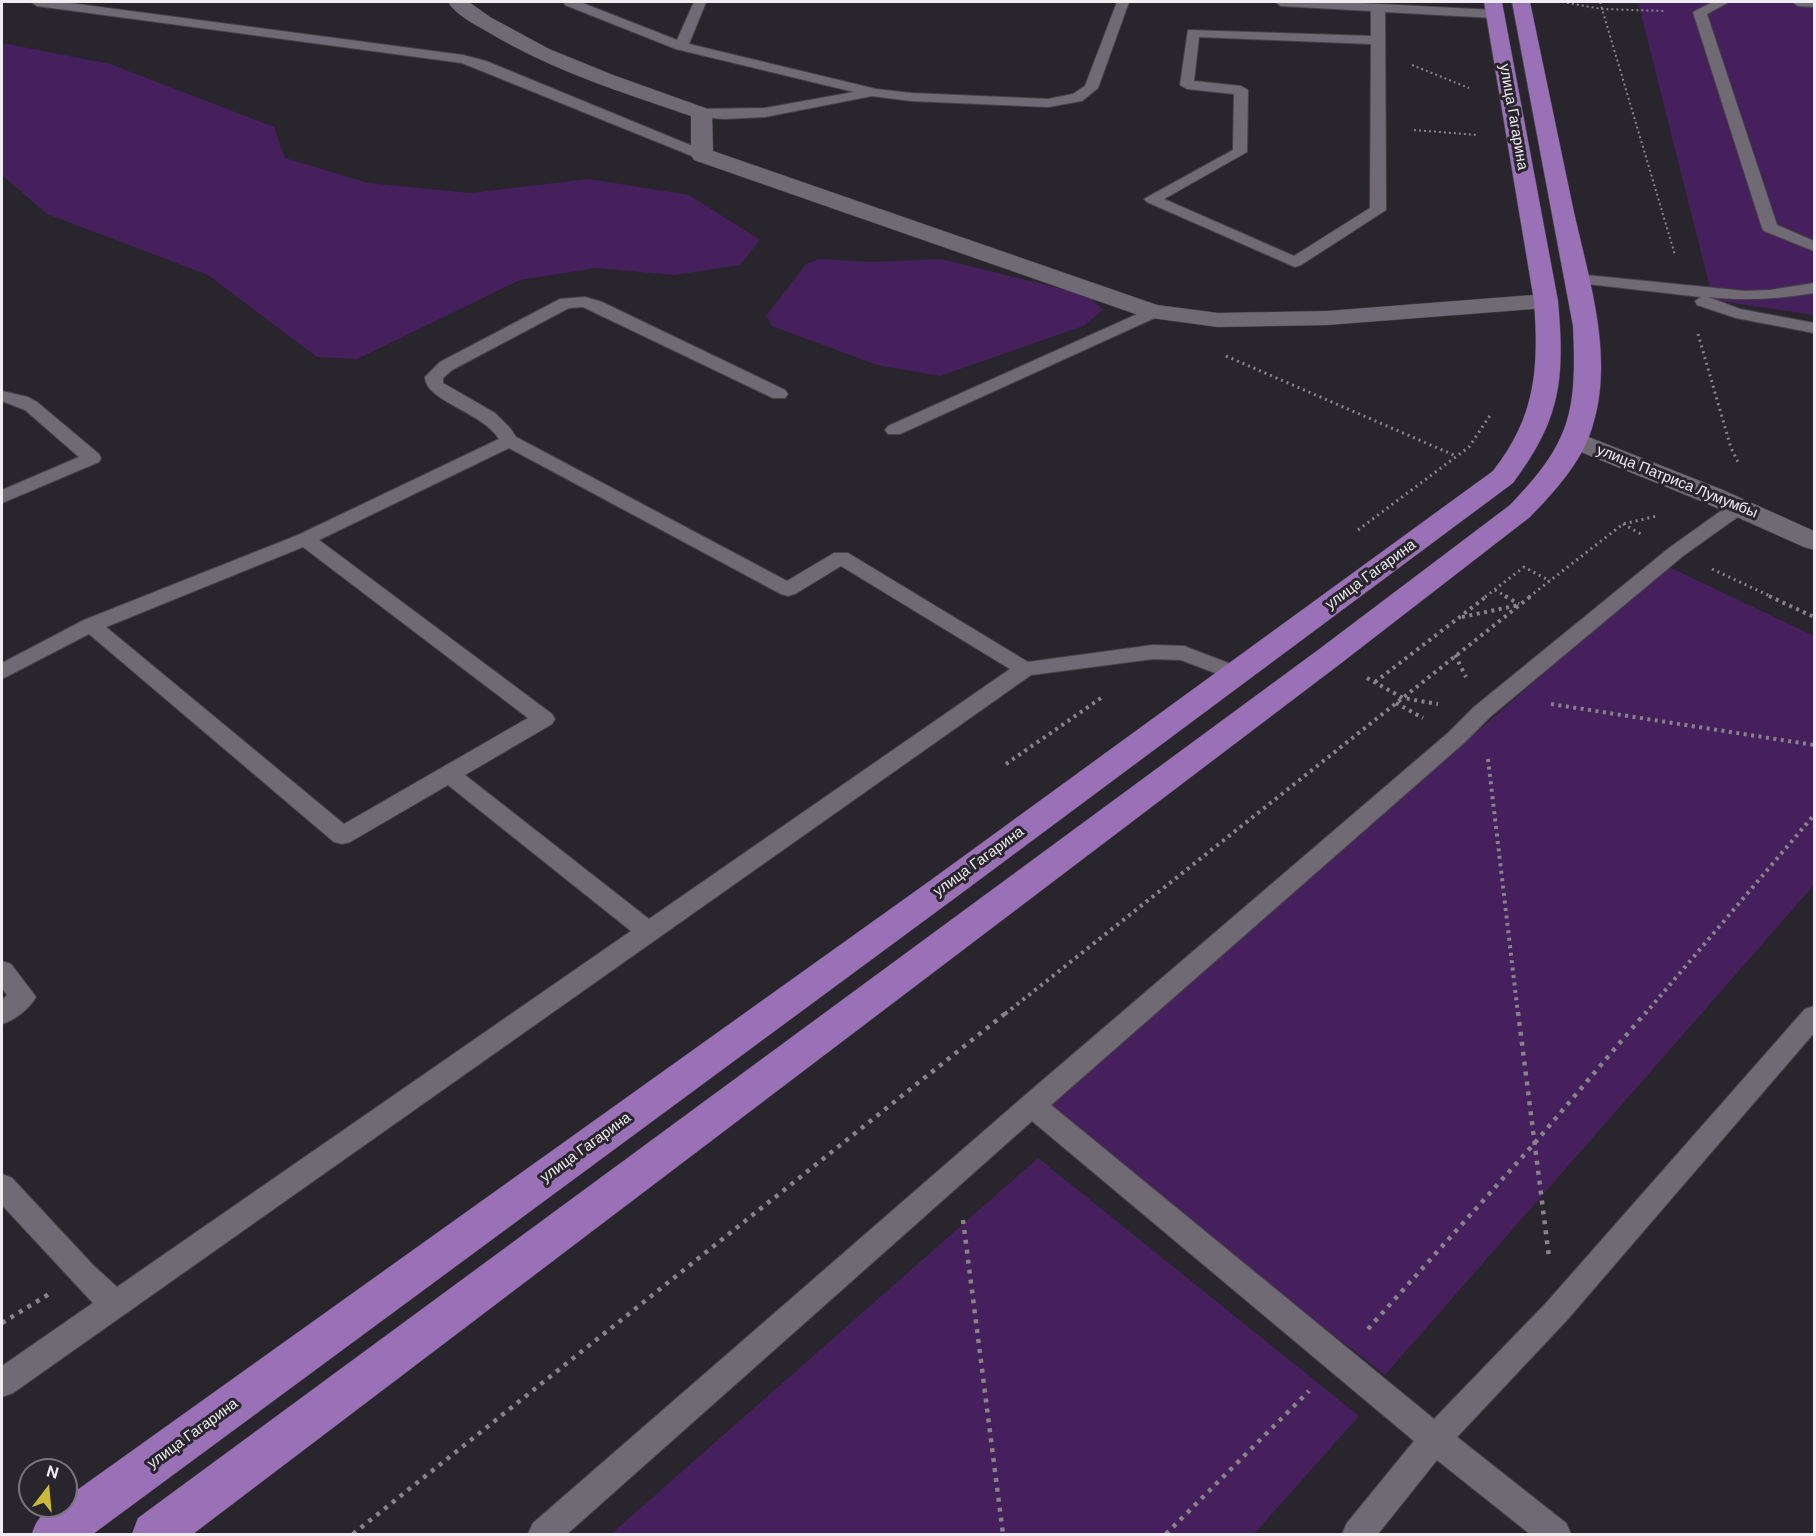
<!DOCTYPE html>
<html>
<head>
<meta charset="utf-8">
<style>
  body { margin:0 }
  #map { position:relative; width:1816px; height:1536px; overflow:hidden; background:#29252d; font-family:"DM Sans",sans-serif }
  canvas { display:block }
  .frame { position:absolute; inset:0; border:3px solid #f0edf2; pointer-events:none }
  .north { position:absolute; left:18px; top:1458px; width:60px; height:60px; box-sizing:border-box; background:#29252d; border:2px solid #79757c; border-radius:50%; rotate:16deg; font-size:16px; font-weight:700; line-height:24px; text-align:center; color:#f0edf2 }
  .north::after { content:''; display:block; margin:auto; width:21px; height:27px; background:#cdb938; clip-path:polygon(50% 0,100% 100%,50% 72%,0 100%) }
</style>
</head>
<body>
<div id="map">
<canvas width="1816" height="1536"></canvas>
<div class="frame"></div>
<div class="north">N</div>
</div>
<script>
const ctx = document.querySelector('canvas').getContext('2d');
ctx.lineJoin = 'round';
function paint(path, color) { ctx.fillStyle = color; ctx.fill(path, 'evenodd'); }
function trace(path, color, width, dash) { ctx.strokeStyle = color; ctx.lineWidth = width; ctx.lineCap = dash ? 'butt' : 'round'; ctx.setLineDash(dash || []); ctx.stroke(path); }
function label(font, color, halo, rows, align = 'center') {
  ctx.font = font + ' "DM Sans",sans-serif'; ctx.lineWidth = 6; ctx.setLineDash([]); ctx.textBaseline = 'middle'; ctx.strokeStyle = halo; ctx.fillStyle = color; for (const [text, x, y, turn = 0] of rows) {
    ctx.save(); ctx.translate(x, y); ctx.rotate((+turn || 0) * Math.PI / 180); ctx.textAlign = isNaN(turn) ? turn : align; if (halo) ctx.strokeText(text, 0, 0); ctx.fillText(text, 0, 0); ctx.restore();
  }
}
const green = new Path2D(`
  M 1638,2 L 1814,2 L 1814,315 L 1713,300 Z
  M 2,43 L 110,64 L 274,127 L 285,158 L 368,183 L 470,193 L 589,179 L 689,195 L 760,240 L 740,265 L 674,275 L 596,268 L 520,280 L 357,359 L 317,357 L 208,275 L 47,214 L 2,175 Z
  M 820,259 L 872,262 L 941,259 L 1087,295 L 1103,310 L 1083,326 L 940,376 L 877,365 L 772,326 L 766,316 L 806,264 Z
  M 1667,566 L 1814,636 L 1814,885 L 1385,1375 L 1045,1109 Z
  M 1038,1158 L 1359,1416 L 1254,1534 L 611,1534 Z`);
const pathFar3 = new Path2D(`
  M 1562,2 L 1602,9 L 1666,11
  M 1600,2 L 1675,255
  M 1412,65 L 1469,88
  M 1414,130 L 1478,135`);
const pathFar2 = new Path2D(`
  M 1698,334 L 1731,448 L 1739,464
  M 1226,356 L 1456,456
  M 1623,524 L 1641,534
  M 1358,530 L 1469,447 L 1491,414
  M 1712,569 L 1772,597
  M 1495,590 L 1507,597
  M 1485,597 L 1524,567 L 1550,581
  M 1529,597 L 1623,524 L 1657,516`);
const pathFar1 = new Path2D(`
  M 1505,596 L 1519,604
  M 1769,596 L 1814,617
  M 1462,617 L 1519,605
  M 1455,655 L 1466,677
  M 1367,678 L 1403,698 L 1438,704
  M 1375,682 L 1487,596
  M 1396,703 L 1423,718
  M 1551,704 L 1814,745
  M 1488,759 L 1518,1014
  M 1006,764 L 1104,696
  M 1005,1014 L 1531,596
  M 1645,1014 L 1814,815`);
const path = new Path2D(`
  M 1518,1012 L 1549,1257
  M 963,1220 L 1003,1534
  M 2,1323 L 49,1294
  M 1368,1329 L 1533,1145 L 1646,1012
  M 353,1534 L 1007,1012
  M 1166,1534 L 1309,1391`);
const service = new Path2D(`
  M 31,2 L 62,2 L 463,55 L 486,61 L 707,152 L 709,155 L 707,158 L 697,158 L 462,63 L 37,6 Z
  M 564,2 L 580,2 L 677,40 L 694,2 L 706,2 L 689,44 L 876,89 L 911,93 L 1048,99 L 1073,94 L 1085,86 L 1117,2 L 1129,2 L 1098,88 L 1082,101 L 1048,107 L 911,101 L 872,96 L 765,117 L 724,119 L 701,117 L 694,113 L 701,109 L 765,108 L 854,92 L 676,49 L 565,5 Z
  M 1275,2 L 1341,2 L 1494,10 L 1501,14 L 1494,18 L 1385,12 L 1386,210 L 1301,265 L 1295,267 L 1147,202 L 1144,199 L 1233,150 L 1234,94 L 1187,89 L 1180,85 L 1188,30 L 1371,36 L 1371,11 L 1281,6 ZM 1199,37 L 1371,44 L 1370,208 L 1294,256 L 1164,199 L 1247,152 L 1248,90 L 1241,86 L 1194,81 Z
  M 1713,2 L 1729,2 L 1707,14 L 1777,225 L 1814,241 L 1814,251 L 1764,231 L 1762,228 L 1693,12 Z
  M 1792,2 L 1814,2 L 1814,7 L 1798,6 Z
  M 1576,274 L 1745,291 L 1770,290 L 1814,283 L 1814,293 C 1778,299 1745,301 1708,297 L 1740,309 L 1814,323 L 1814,333 L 1736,318 L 1697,305 L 1695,301 L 1701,297 L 1570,282 L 1568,279 Z
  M 585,297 L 602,302 L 785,390 L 788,394 L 785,398 L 773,398 L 583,307 L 569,308 L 452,370 L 443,378 L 443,383 L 495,413 L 510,428 L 516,437 L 787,581 L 834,553 L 848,553 L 1028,662 L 1153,645 L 1184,646 L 1244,669 L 1247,674 L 1244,679 L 1236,681 L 1181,660 L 1153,659 L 1031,675 L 13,1393 L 2,1397 L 2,1366 L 93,1303 L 2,1205 L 2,1174 L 12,1178 L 93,1265 L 117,1287 L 631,931 L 448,785 L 350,842 L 342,844 L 334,842 L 89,634 L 2,679 L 2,663 L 84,620 L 298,535 L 499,439 C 483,412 425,401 425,377 L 440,362 L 560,299 ZM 509,448 L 781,594 L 788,596 L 795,594 L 841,566 L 1010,669 L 649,919 L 465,775 L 552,724 L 555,719 L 552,714 L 319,540 ZM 303,547 L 528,718 L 344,824 L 106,627 Z
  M 1153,307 L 1161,312 L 1159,316 L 900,434 L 888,434 L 885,430 L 888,426 Z
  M 2,391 L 28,397 L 37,402 L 99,454 L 101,458 L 99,462 L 2,503 L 2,490 L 79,457 L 25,410 L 2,401 Z
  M 1739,501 L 1746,503 L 1749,507 L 1746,511 L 1683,556 L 1490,717 L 1465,742 L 1051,1105 L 1434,1419 L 1547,1302 L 1805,1009 L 1814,1006 L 1814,1033 L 1567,1320 L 1457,1437 L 1566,1523 L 1571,1534 L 1530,1534 L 1437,1460 L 1378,1534 L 1342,1534 L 1347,1523 L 1414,1441 L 1032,1121 L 567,1534 L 528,1534 L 533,1523 L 1023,1097 L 1449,732 L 1474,707 L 1669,548 L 1732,503 Z
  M 2,961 L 11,964 L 36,997 C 29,1009 15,1020 2,1024 L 2,1000 L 7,995 L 2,988 Z`);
const minor = new Path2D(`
  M 448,2 L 469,2 L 490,17 L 549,49 L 613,75 L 708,109 L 712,113 L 713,151 L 1157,305 L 1218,313 L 1327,311 L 1546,294 L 1555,296 L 1558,301 L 1555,306 L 1546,308 L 1327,325 L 1218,327 L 1144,317 L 694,160 L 691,155 L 691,116 C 621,92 551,70 488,32 C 474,24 456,15 448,2 Z
  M 1576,432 L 1723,490 L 1814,531 L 1814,550 L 1804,547 L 1703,502 L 1566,446 L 1562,440 L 1566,434 Z`);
const primary = new Path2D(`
  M 1484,2 L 1502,2 L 1558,301 C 1565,379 1561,419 1513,483 L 955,898 L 93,1534 L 32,1534 C 37,1517 47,1506 66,1506 L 66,1498 L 931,880 L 1493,471 C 1536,416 1539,368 1534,301 Z
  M 1512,2 L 1530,2 C 1544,69 1558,136 1572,203 C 1587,274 1616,356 1592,428 C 1581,463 1555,491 1530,517 L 1340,664 L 193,1534 L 132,1534 L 138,1518 L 1318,650 L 1510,505 C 1571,442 1577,412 1573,326 Z`);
const streetNames = [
  ["улица Гагарина",1513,117,80],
  ["улица Патриса Лумумбы",1677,482,22],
  ["улица Гагарина",1371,575,-36],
  ["улица Гагарина",979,862,-36],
  ["улица Гагарина",586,1148,-36],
  ["улица Гагарина",193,1434,-36]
];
paint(green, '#45205c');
trace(service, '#47444a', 2);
trace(minor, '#47444a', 1);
trace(primary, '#47444a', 1);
trace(pathFar3, '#868389', 2, [2, 3]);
trace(pathFar2, '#868389', 3, [2, 4]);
trace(pathFar1, '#868389', 4, [3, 4.5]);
trace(path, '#868389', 4.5, [4, 6]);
paint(service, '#706a74');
paint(minor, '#706a74');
paint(primary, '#9a70b7');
label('15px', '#f0edf2', '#29252d', streetNames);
</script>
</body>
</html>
